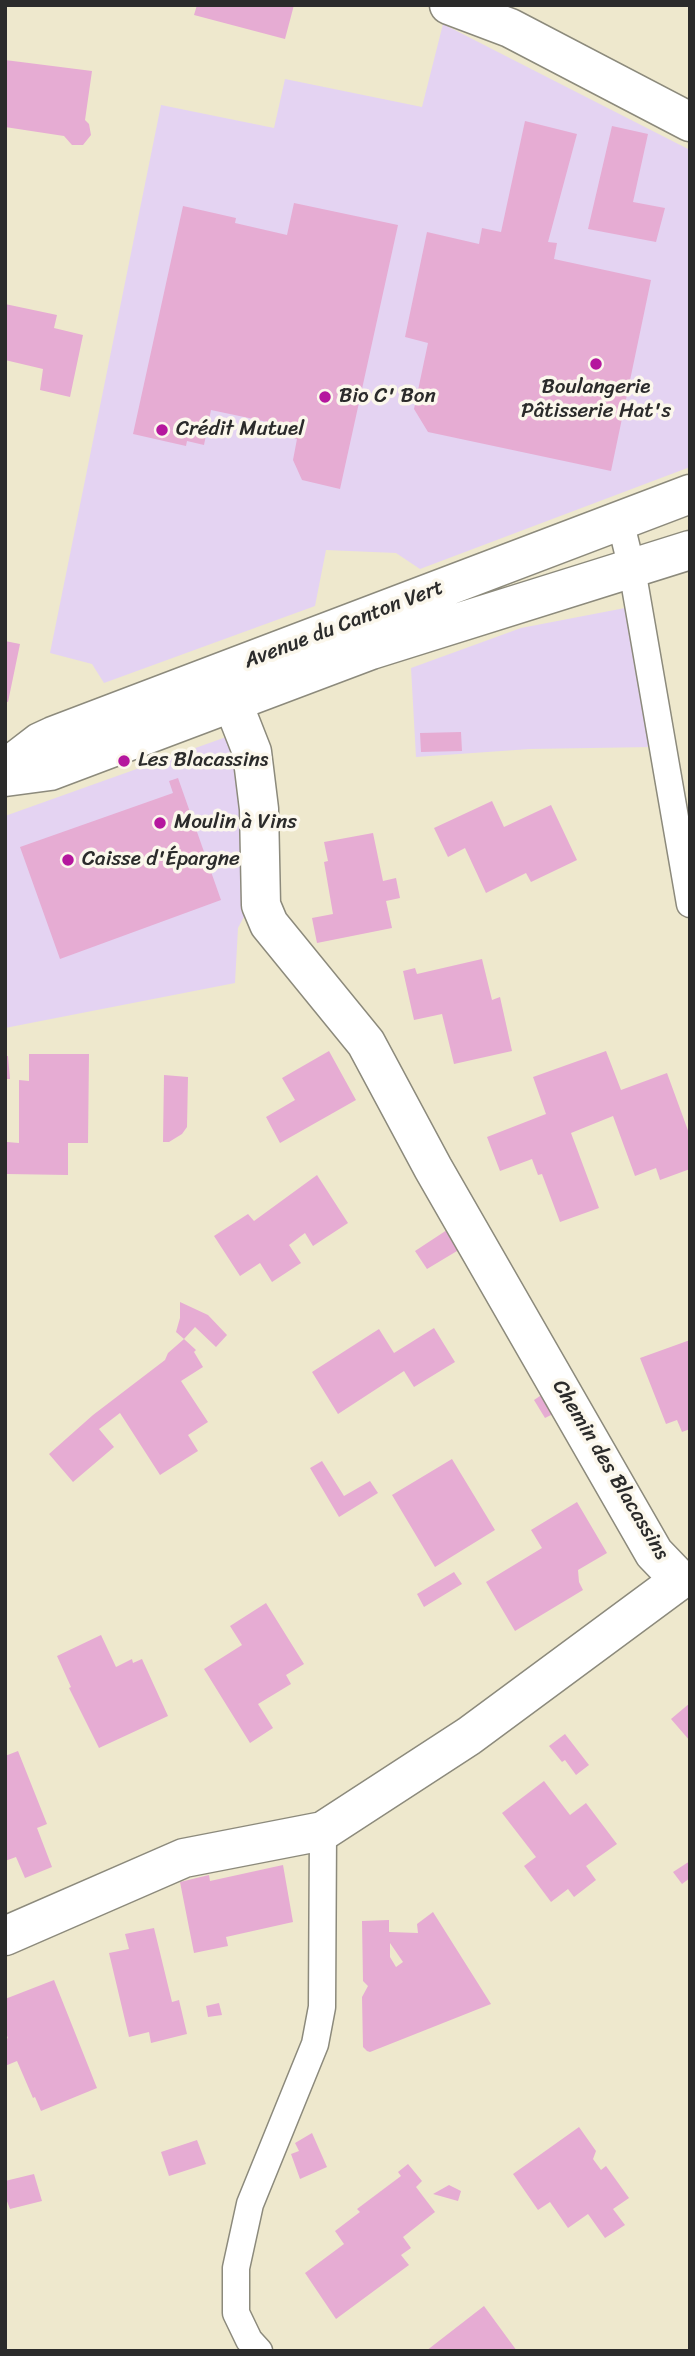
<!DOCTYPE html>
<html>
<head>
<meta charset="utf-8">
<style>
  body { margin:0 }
  #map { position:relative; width:695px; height:2356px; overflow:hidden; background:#eee8cd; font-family:Sriracha,sans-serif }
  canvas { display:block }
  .frame { position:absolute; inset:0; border:7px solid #2b2b2b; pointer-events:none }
</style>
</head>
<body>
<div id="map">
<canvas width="695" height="2356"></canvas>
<div class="frame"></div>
</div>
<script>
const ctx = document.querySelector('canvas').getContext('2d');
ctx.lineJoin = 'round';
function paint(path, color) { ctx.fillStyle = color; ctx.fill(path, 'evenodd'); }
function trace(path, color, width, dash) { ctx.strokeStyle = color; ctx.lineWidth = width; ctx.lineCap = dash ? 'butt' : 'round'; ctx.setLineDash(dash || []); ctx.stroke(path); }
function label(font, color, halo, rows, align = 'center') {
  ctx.font = font + ' Sriracha,sans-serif'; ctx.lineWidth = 7; ctx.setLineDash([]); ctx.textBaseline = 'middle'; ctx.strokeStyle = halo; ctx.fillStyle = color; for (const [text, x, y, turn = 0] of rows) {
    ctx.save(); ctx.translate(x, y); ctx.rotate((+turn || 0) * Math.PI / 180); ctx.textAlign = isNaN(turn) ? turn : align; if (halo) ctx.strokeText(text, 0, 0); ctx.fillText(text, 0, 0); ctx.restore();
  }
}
const built = new Path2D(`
  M 443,24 L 690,150 L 690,467 L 420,569 L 396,553 L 326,550 L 315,606 L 104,683 L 92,664 L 50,653 L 161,105 L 274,128 L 285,79 L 422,107 Z
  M 625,608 L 652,747 L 530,749 L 416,757 L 411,668 L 521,628 Z
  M 229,736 L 243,785 L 247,911 L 238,928 L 235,983 L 5,1028 L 5,816 Z`);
const building = new Path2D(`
  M 197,5 L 294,5 L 285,39 L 194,15 Z
  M 5,60 L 92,71 L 85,120 L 89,124 L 91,135 L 83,145 L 72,145 L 64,136 L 5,127 Z
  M 525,121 L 577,134 L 548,242 L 557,243 L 554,259 L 651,280 L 611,471 L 428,432 L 414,409 L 428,343 L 405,337 L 427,232 L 479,244 L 482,228 L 501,232 Z
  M 612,126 L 648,134 L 633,202 L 665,208 L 656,242 L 588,229 Z
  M 294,203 L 398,225 L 340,489 L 302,480 L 293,460 L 297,439 L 294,438 L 296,428 L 211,410 L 204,445 L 187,441 L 186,446 L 133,434 L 183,206 L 236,218 L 235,223 L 287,235 Z
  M 5,304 L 57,315 L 54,328 L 83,335 L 70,397 L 40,390 L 43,369 L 5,360 Z
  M 5,641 L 20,644 L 8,702 L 5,701 Z
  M 461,732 L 462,751 L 421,752 L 420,733 Z
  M 178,778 L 221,900 L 60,959 L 20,847 L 173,793 L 169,781 Z
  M 492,801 L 504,827 L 551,805 L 577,860 L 531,882 L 526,873 L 486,893 L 465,848 L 448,857 L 434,828 Z
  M 373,833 L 383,881 L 396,878 L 400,898 L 386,901 L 392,928 L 317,943 L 312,918 L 333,914 L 324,862 L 328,861 L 324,842 Z
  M 482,959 L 492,1000 L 500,997 L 512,1051 L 454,1064 L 442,1014 L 414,1020 L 403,971 L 415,968 L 417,974 Z
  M 329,1051 L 356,1100 L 280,1143 L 266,1117 L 295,1100 L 282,1078 Z
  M 606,1051 L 621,1090 L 667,1073 L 690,1136 L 690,1169 L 660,1180 L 656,1168 L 635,1176 L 613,1116 L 571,1133 L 599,1208 L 560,1222 L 542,1174 L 538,1175 L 532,1159 L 500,1171 L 487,1137 L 546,1114 L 533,1077 Z
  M 29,1054 L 89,1054 L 88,1143 L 68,1143 L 68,1175 L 7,1174 L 7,1142 L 19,1143 L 19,1080 L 29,1081 Z
  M 5,1056 L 8,1056 L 10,1079 L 5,1079 Z
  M 164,1075 L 188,1077 L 187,1127 L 182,1134 L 169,1142 L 163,1142 Z
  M 317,1175 L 348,1223 L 313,1246 L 305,1233 L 289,1245 L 301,1263 L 272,1282 L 260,1263 L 240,1276 L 214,1236 L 248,1214 L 254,1221 Z
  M 450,1228 L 462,1248 L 427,1269 L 415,1251 Z
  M 180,1302 L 208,1315 L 227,1335 L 216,1347 L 195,1327 L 184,1339 L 176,1332 L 180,1318 Z
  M 434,1328 L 455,1362 L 414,1387 L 404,1371 L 338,1414 L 312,1372 L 379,1329 L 394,1353 Z
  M 184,1339 L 196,1350 L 194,1352 L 203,1367 L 181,1381 L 208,1422 L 188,1435 L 198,1451 L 160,1475 L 120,1413 L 99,1429 L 114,1447 L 73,1482 L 49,1454 L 93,1415 L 165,1360 L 168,1353 Z
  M 690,1340 L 690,1429 L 682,1432 L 677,1420 L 666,1424 L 640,1358 Z
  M 546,1392 L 557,1412 L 545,1418 L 534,1400 Z
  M 452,1459 L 495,1530 L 435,1567 L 392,1495 Z
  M 322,1461 L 344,1496 L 370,1481 L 378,1493 L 339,1517 L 310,1468 Z
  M 577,1502 L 607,1553 L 578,1570 L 579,1582 L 583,1590 L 515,1631 L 486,1582 L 542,1548 L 531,1530 Z
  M 454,1572 L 462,1584 L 424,1607 L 417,1594 Z
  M 266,1603 L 304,1664 L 286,1675 L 291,1684 L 258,1704 L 273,1728 L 250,1743 L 204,1669 L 242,1645 L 230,1626 Z
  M 101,1635 L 116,1667 L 132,1659 L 133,1663 L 142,1659 L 168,1716 L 99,1748 L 69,1688 L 71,1687 L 57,1656 Z
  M 690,1703 L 690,1741 L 671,1719 Z
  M 565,1734 L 589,1765 L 576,1775 L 565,1760 L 562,1762 L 549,1746 Z
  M 18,1751 L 47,1824 L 37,1828 L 52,1867 L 25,1878 L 16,1857 L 5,1861 L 5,1756 Z
  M 544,1781 L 570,1815 L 586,1803 L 617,1844 L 586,1866 L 596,1880 L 574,1897 L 568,1889 L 551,1902 L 524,1866 L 536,1857 L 502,1813 Z
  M 690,1861 L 690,1878 L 682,1884 L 673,1872 Z
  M 283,1865 L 293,1922 L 226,1937 L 228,1946 L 194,1953 L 180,1882 L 209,1875 L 210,1881 Z
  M 433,1912 L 491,2004 L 370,2052 L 367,2051 L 363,2047 L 362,1997 L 368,1986 L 363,1981 L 362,1921 L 389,1920 L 389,1932 L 418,1933 L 417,1924 ZM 390,1943 L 403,1962 L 396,1967 L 390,1957 Z
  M 154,1928 L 172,2002 L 179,2000 L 187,2034 L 151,2043 L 149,2032 L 129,2037 L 109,1953 L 129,1949 L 125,1934 Z
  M 54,1980 L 97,2088 L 41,2111 L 35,2097 L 33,2098 L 17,2061 L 5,2066 L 5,2040 L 8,2038 L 5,2031 L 5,1999 Z
  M 219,2003 L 222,2015 L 208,2017 L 206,2006 Z
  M 579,2127 L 596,2151 L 593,2159 L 601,2170 L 606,2166 L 629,2198 L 613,2209 L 625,2225 L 605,2238 L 588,2214 L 568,2228 L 550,2202 L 538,2210 L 513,2174 Z
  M 312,2133 L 327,2167 L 300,2179 L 291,2154 L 299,2151 L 295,2143 Z
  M 197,2140 L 206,2164 L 169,2176 L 161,2152 Z
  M 408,2164 L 422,2181 L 416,2187 L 435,2212 L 403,2237 L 411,2248 L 401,2255 L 409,2265 L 336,2319 L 305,2273 L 344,2244 L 335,2231 L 360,2212 L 357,2209 L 401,2176 L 398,2172 Z
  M 34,2174 L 42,2201 L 10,2209 L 5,2196 L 5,2181 Z
  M 449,2185 L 461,2191 L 458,2201 L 433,2194 Z
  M 484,2306 L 517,2351 L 426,2351 Z`);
const service = new Path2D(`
  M 620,520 L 632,569 L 690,904
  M 259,2351 L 249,2340 L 236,2313 L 236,2268 L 250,2204 L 315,2044 L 322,2007 L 323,1831`);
const minor = new Path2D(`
  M 449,5 L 510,28 L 690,122
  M 5,1936 L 184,1858 L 323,1831 L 469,1736 L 680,1580 L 654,1553 L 433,1168 L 366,1043 L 269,924 L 261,905 L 259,809 L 252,752 L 221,673`);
const tertiary = new Path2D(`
  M 5,769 L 40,742 L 53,736 L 690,494
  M 5,777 L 50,771 L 371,650 L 690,550`);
const markers = [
  [596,364,7,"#b5179e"],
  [325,397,7,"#b5179e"],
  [162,430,7,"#b5179e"],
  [124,761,7,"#b5179e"],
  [160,823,7,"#b5179e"],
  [68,860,7,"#b5179e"]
];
const poiNames = [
  ["Boulangerie",596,388,"center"],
  ["Pâtisserie Hat's",596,412,"center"],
  ["Bio C' Bon",339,397],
  ["Crédit Mutuel",176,430],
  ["Les Blacassins",138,761],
  ["Moulin à Vins",174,823],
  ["Caisse d'Épargne",82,860]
];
const streetNames = [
  ["Avenue du Canton Vert",344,625,-21],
  ["Chemin des Blacassins",610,1470,59]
];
paint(built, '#e4d3f2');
paint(building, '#e6acd3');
trace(service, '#8c8a7c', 29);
trace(minor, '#8c8a7c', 41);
trace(tertiary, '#8c8a7c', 41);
trace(service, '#fff', 26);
trace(minor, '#fff', 38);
trace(tertiary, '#fff', 38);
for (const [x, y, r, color] of markers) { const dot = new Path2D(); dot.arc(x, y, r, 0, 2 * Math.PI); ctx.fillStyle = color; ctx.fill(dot); trace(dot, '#fbf7ec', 2.5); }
label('21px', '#2b2b2b', '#fbf7ec', poiNames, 'left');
label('21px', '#2b2b2b', '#fbf7ec', streetNames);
</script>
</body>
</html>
